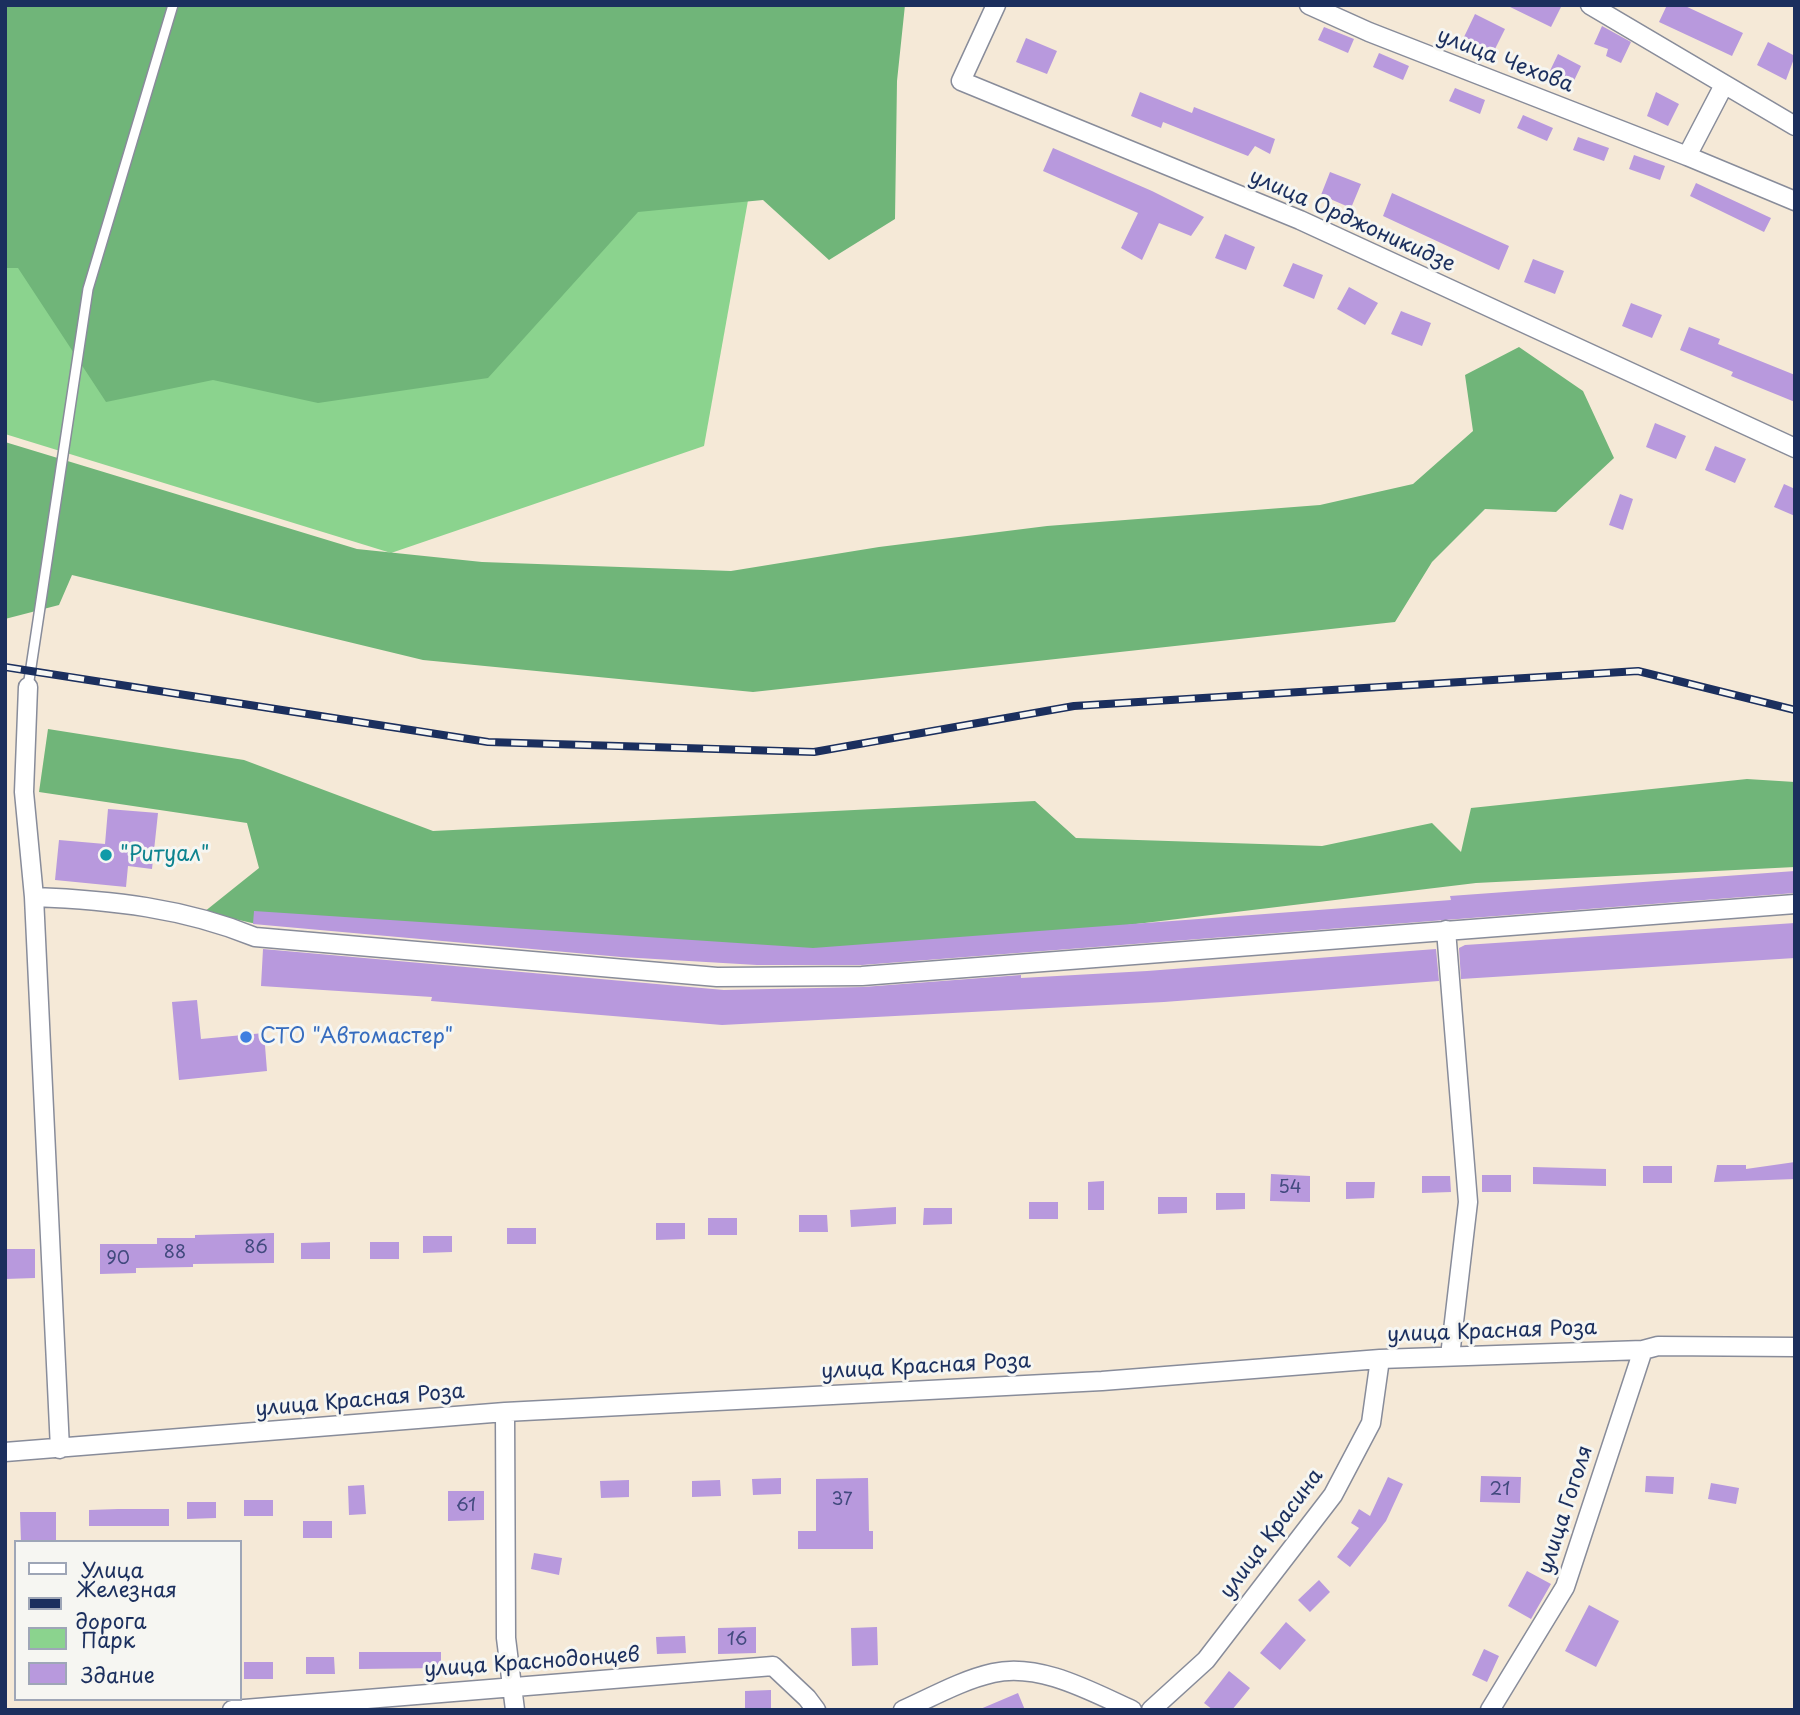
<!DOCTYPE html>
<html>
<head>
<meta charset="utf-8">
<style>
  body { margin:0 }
  #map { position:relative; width:1800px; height:1715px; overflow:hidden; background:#f5e9d7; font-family:"Playpen Sans",sans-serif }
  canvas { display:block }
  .frame { position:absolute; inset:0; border:7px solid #1b2f5e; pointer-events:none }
  .legend { position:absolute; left:14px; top:1540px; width:228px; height:161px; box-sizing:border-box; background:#f6f6f2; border:2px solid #9ea6b7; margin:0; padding:9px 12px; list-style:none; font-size:21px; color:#1b2f5e }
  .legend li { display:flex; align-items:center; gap:14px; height:35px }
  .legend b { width:35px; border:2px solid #9ea6b7 }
</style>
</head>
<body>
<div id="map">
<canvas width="1800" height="1715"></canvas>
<div class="frame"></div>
<ul class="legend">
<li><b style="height:9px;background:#fff"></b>Улица</li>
<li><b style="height:9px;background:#1b2f5e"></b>Железная дорога</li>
<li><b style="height:19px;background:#8bd38e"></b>Парк</li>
<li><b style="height:19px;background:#b899dd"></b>Здание</li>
</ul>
</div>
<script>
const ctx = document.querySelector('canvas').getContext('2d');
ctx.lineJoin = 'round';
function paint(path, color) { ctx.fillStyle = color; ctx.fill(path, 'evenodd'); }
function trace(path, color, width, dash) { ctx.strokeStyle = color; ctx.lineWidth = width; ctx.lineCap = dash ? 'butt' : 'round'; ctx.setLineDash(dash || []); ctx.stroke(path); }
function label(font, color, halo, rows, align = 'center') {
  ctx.font = font + ' "Playpen Sans",sans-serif'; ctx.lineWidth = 6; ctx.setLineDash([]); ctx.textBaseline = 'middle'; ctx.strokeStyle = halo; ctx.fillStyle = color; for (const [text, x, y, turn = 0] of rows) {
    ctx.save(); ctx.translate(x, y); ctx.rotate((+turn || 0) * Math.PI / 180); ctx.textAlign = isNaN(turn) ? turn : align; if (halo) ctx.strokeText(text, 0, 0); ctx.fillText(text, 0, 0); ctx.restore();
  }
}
const green = new Path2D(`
  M 5,5 L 783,5 L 704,446 L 391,553 L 5,434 Z`);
const forest = new Path2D(`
  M 5,5 L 905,5 L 897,81 L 895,219 L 829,260 L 763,200 L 638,212 L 488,378 L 318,403 L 213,380 L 106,402 L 18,268 L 5,268 Z
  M 1519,347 L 1583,391 L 1614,458 L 1556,512 L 1485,509 L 1432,562 L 1395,622 L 753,692 L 423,660 L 72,575 L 59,605 L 5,619 L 5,442 L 357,549 L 482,562 L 731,571 L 879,547 L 1047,526 L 1320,505 L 1413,484 L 1473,431 L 1465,375 Z
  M 48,729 L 244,760 L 433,831 L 1035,801 L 1076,838 L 1322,846 L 1432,823 L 1461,852 L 1471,808 L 1747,779 L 1795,782 L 1795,867 L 1476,883 L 821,962 L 252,923 L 204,912 L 259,868 L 247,823 L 39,792 Z`);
const building = new Path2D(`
  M 1506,5 L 1562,5 L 1551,27 Z
  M 1667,5 L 1683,5 L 1743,33 L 1732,56 L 1659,22 Z
  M 1475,14 L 1505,29 L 1494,51 L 1464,37 Z
  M 1602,26 L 1631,42 L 1621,63 L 1606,56 L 1608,49 L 1594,44 Z
  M 1324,27 L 1354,39 L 1348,53 L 1318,40 Z
  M 1026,38 L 1057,51 L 1047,74 L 1016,62 Z
  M 1768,42 L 1795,56 L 1786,80 L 1757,65 Z
  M 1379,53 L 1409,66 L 1403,80 L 1373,67 Z
  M 1558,54 L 1581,66 L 1570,89 L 1547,77 Z
  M 1455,88 L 1485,100 L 1480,114 L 1449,101 Z
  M 1140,92 L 1192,113 L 1194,107 L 1275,139 L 1270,154 L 1255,146 L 1248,156 L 1163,122 L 1161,128 L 1131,116 Z
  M 1656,92 L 1679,104 L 1668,126 L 1647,116 Z
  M 1523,115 L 1553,128 L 1547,141 L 1517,128 Z
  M 1578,137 L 1609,148 L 1604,161 L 1573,150 Z
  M 1053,148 L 1152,191 L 1204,217 L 1191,236 L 1159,223 L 1142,260 L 1121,248 L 1138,213 L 1043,171 Z
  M 1634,155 L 1665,166 L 1660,180 L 1629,169 Z
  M 1330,172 L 1361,184 L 1351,208 L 1321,195 Z
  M 1696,183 L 1771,218 L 1764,232 L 1690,196 Z
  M 1392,193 L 1509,246 L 1499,270 L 1383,216 Z
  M 1225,234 L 1255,247 L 1246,270 L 1215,258 Z
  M 1533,259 L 1564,271 L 1555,294 L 1524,282 Z
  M 1293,263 L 1323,275 L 1314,299 L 1283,286 Z
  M 1349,287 L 1378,303 L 1365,325 L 1337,309 Z
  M 1631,303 L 1662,315 L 1652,338 L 1622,326 Z
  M 1401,311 L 1431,323 L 1422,346 L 1391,334 Z
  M 1689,327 L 1720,339 L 1718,344 L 1795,375 L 1795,402 L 1731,376 L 1733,372 L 1680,350 Z
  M 1655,423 L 1686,436 L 1676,459 L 1646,447 Z
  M 1715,446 L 1746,459 L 1735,483 L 1705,470 Z
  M 1784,484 L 1795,489 L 1795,516 L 1774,507 Z
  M 1620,494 L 1633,499 L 1623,530 L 1609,525 Z
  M 108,809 L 158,813 L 152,869 L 128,866 L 126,887 L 55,880 L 59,840 L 105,844 Z
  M 1795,871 L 1795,893 L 862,965 L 757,965 L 621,957 L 253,924 L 254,911 L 813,948 L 1451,900 L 1450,896 Z
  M 1795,923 L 1795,958 L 1461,979 L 1459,948 L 1465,945 Z
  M 263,949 L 724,990 L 863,987 L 1021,975 L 1021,978 L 1147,971 L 1436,949 L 1439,981 L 1164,1002 L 722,1025 L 431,1001 L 432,997 L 261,986 Z
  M 197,1000 L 201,1039 L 264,1033 L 267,1071 L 179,1080 L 172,1002 Z
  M 1795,1162 L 1795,1179 L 1714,1182 L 1717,1165 L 1746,1165 L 1746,1169 Z
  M 1643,1166 L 1672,1166 L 1672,1183 L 1643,1183 Z
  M 1533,1167 L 1606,1169 L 1606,1186 L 1533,1184 Z
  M 1271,1174 L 1310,1176 L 1310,1202 L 1270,1201 Z
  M 1482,1175 L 1511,1175 L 1511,1192 L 1482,1192 Z
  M 1422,1176 L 1450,1176 L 1451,1192 L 1422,1193 Z
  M 1104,1181 L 1104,1210 L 1088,1210 L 1088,1182 Z
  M 1346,1182 L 1375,1182 L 1374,1198 L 1346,1199 Z
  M 1216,1193 L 1245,1193 L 1245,1209 L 1216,1210 Z
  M 1158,1197 L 1187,1197 L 1187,1213 L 1158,1214 Z
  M 1029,1202 L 1058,1202 L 1058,1219 L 1029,1219 Z
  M 896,1207 L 896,1224 L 851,1227 L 850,1210 Z
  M 924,1208 L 952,1208 L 952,1224 L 923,1225 Z
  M 799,1215 L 827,1215 L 828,1232 L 799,1232 Z
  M 708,1218 L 737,1218 L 737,1235 L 708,1235 Z
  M 656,1223 L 685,1223 L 685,1239 L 656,1240 Z
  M 507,1228 L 536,1228 L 536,1244 L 507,1244 Z
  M 274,1233 L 274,1263 L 193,1264 L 193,1267 L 136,1268 L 136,1273 L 100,1274 L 100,1244 L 157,1244 L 157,1238 L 195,1238 L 195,1235 Z
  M 423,1236 L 452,1236 L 452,1252 L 423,1253 Z
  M 330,1242 L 330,1259 L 301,1259 L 301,1243 Z
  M 370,1242 L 399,1242 L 399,1259 L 370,1259 Z
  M 5,1249 L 35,1249 L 35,1278 L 5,1279 Z
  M 1481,1476 L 1521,1477 L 1520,1503 L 1480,1502 Z
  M 1646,1476 L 1674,1477 L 1673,1494 L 1645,1492 Z
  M 1388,1477 L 1403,1484 L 1386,1521 L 1350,1567 L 1337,1557 L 1359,1528 L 1351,1523 L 1359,1509 L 1370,1516 Z
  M 781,1478 L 781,1494 L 753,1495 L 752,1479 Z
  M 868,1478 L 869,1531 L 873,1531 L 873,1549 L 798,1549 L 798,1531 L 816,1531 L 816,1479 Z
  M 629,1480 L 629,1497 L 601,1498 L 600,1481 Z
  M 720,1480 L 721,1496 L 692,1497 L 692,1481 Z
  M 1711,1483 L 1739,1488 L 1736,1504 L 1708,1499 Z
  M 364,1485 L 366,1514 L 349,1515 L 348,1486 Z
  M 448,1491 L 484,1491 L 484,1520 L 448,1521 Z
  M 244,1500 L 273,1500 L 273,1516 L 244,1516 Z
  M 187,1502 L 216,1502 L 216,1518 L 187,1519 Z
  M 118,1509 L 169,1509 L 169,1526 L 89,1526 L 89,1510 Z
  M 20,1512 L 56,1512 L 56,1541 L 21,1542 Z
  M 303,1521 L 332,1521 L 332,1538 L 303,1538 Z
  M 534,1553 L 562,1558 L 559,1575 L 531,1569 Z
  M 1527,1571 L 1551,1584 L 1531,1619 L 1508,1606 Z
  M 1319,1580 L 1330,1592 L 1310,1612 L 1298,1600 Z
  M 1589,1605 L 1619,1621 L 1596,1667 L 1565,1651 Z
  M 1286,1622 L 1306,1640 L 1280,1670 L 1260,1653 Z
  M 756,1627 L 756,1653 L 718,1654 L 718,1628 Z
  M 877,1627 L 878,1665 L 852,1666 L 851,1628 Z
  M 685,1636 L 686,1653 L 657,1654 L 656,1637 Z
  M 1484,1649 L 1499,1656 L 1487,1682 L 1472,1675 Z
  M 359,1652 L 441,1652 L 441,1668 L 359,1669 Z
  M 306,1657 L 334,1657 L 335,1674 L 306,1674 Z
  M 244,1662 L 273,1662 L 273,1679 L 244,1679 Z
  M 1229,1671 L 1250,1688 L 1232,1710 L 1213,1710 L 1204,1703 Z
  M 771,1690 L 771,1710 L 745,1710 L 745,1691 Z
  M 1018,1693 L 1025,1710 L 978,1710 Z`);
const lane = new Path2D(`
  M 28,687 L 88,289 L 173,5`);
const street = new Path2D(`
  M 996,5 L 961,81 L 1300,220 L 1795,448
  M 1309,5 L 1369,32 L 1687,156
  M 1590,5 L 1795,126
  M 1724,85 L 1687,156 L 1795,201
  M 28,687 L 24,792 L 34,897 L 60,1449
  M 34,897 C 111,900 184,908 255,937 L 717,977 L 862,976 L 1795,904
  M 1446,930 L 1468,1202 L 1450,1356
  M 505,1412 L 506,1638 L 515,1710
  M 5,1452 L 505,1412 L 1102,1381 L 1380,1359 L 1643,1350 L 1658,1346 L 1795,1347
  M 232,1710 L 773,1666 L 807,1698 L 816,1710
  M 903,1710 C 932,1697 962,1680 993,1673 C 1039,1662 1092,1692 1132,1710
  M 1151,1710 L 1206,1660 L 1333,1495 L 1371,1423 L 1380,1359
  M 1490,1710 L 1565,1587 L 1643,1350`);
const rail = new Path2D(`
  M 5,667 L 488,742 L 814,752 L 1074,706 L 1638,671 L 1795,710`);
const markers = [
  [106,855,7,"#0f9aa8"],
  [246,1037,7,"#3f7fe0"]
];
const numberNames = [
  ["54",1290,1188],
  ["86",256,1248],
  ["88",175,1253],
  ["90",118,1259],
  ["21",1500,1490],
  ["37",842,1500],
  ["61",466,1506],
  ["16",737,1640]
];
const streetNames = [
  ["улица Чехова",1505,61,21],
  ["улица Орджоникидзе",1352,221,24],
  ["улица Красная Роза",1492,1332,-2],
  ["улица Красная Роза",926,1367,-3],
  ["улица Красная Роза",360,1401,-5],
  ["улица Гоголя",1566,1510,-72],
  ["улица Красина",1272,1534,-53],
  ["улица Краснодонцев",532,1663,-4]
];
const cultureNames = [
  ["\"Ритуал\"",120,855]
];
const shopNames = [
  ["СТО \"Автомастер\"",260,1037]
];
paint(green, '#8bd38e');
paint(forest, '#70b579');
paint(building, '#b899dd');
trace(lane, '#888c9a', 12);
trace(street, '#888c9a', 21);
trace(lane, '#fff', 9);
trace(street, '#fff', 18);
trace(rail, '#1b2f5e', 8);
trace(rail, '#f6f6f2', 5, [16]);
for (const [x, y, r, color] of markers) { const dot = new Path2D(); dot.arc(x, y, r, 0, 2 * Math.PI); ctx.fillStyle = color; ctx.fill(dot); trace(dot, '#f6f6f2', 2.5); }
label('18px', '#424a7e', null, numberNames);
label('21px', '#1b2f5e', '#f6f6f2', streetNames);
label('21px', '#0d838f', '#f6f6f2', cultureNames, 'left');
label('21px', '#366cbe', '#f6f6f2', shopNames, 'left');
</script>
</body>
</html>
